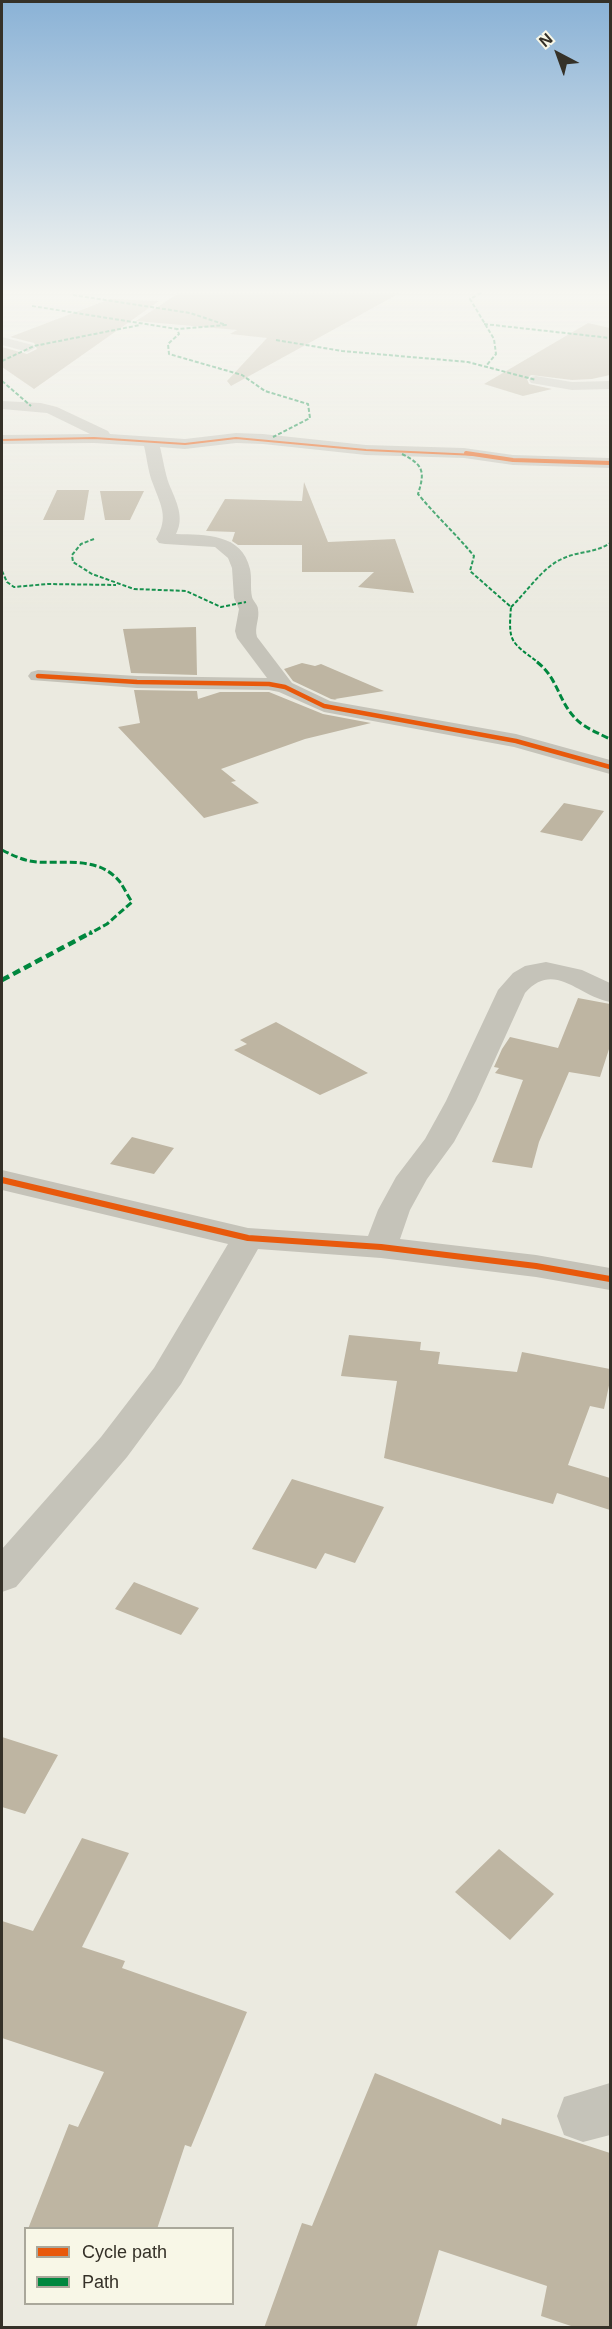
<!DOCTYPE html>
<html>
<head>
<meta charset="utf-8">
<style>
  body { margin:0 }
  #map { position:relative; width:612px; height:2329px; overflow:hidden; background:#ebeae0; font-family:Helvetica,sans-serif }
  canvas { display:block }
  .frame { position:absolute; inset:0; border:3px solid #353128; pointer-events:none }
  .legend { position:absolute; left:24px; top:2227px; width:210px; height:78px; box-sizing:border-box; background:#f8f7e7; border:2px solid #aaa89b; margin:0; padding:8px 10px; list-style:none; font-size:18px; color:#353128 }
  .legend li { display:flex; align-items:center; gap:12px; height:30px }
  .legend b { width:30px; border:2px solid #aaa89b }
  .north { position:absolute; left:528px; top:24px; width:60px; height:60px; -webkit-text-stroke:4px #f8f7e7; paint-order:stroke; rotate:319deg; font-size:16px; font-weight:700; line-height:24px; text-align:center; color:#353128 }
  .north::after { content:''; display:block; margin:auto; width:21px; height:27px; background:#353128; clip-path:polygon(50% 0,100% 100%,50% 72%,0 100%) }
</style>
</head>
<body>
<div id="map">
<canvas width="612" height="2329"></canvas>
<div class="frame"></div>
<ul class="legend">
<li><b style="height:8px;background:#e8590c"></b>Cycle path</li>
<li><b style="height:8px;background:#00873e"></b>Path</li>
</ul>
<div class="north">N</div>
</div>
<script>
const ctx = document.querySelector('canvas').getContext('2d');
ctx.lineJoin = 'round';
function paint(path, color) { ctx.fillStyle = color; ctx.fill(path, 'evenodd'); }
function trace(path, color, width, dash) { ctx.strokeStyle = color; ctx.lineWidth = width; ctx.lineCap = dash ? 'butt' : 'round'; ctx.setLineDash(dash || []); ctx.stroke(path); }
const building = new Path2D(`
  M 179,293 L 400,293 L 231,386 L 227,381 L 267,338 L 230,334 L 237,330 L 136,321 Z
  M 110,299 L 159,301 L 34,389 L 2,367 L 2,347 L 27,354 L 37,349 L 34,343 L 10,337 Z
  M 588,323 L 610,328 L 610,375 L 592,379 L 572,380 L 531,375 L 527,379 L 529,384 L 552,389 L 523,396 L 484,384 Z
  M 304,482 L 328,542 L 395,539 L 414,593 L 358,587 L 374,572 L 302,572 L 302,545 L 238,545 L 232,541 L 235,532 L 206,531 L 225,499 L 302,501 Z
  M 57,490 L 89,490 L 84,520 L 43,520 Z
  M 100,491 L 144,491 L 130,520 L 105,520 Z
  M 196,627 L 197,675 L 131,673 L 123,629 Z
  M 302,663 L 315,666 L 321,664 L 384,691 L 335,699 L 337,700 L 331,699 L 293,681 L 284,669 Z
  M 134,690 L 197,691 L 198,699 L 220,692 L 269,692 L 323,714 L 371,723 L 305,739 L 221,769 L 236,781 L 231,782 L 259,803 L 204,818 L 118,727 L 140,723 Z
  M 564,803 L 604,811 L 582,841 L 540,832 Z
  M 578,998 L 610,1004 L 610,1046 L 600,1077 L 569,1072 L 539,1142 L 532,1168 L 492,1162 L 523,1080 L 495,1073 L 499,1068 L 494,1067 L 502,1049 L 510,1037 L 558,1048 Z
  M 276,1022 L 368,1073 L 320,1095 L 234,1050 L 247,1044 L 240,1040 Z
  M 132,1137 L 174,1148 L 154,1174 L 110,1164 Z
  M 349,1335 L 421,1342 L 420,1350 L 440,1352 L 438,1364 L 517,1372 L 522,1352 L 610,1369 L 610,1381 L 604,1409 L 590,1406 L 568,1465 L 610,1478 L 610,1510 L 557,1493 L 553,1504 L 384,1458 L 397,1381 L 341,1376 Z
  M 292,1479 L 384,1507 L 355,1563 L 325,1553 L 316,1569 L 252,1549 Z
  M 134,1582 L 199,1608 L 181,1635 L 115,1609 Z
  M 2,1737 L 58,1755 L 25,1814 L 2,1807 Z
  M 82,1838 L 129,1853 L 82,1947 L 125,1961 L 122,1968 L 247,2012 L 191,2147 L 185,2145 L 157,2229 L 28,2229 L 69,2124 L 78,2127 L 104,2072 L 2,2038 L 2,1921 L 33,1931 Z
  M 499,1849 L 554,1894 L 510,1940 L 455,1892 Z
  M 375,2073 L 501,2125 L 502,2118 L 610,2153 L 610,2328 L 577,2328 L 541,2316 L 547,2286 L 439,2250 L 416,2328 L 264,2328 L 302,2223 L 312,2226 Z`);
const street = new Path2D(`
  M 2,337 L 33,345 L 35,348 L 28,352 L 2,345 Z
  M 536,376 L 572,382 L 610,381 L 610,389 L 572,390 L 531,383 L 529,380 L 531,377 Z
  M 2,401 L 41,403 L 57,407 L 108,431 L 110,434 L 185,439 L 236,433 L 263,434 L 366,445 L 464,448 L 513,455 L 610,458 L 610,468 L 513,465 L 464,458 L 366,455 L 263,444 L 236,443 L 185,449 L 160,447 C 163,459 165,473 169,484 C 176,501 185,517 176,534 C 205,535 242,533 250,569 C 252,578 250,588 252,597 C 253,601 258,605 258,609 C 260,619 254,627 257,637 L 292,683 L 330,701 L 516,734 L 610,760 L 610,774 L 514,747 L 324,712 L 279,692 L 269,690 L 137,688 L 31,680 L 28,676 L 31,672 L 38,670 L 137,676 L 267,678 L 237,638 L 235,631 L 239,609 L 234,598 L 232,568 L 228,558 L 215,547 L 165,544 L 159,543 L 156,539 C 169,517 161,506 153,484 C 148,472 147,458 144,446 L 94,443 L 2,444 L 2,435 L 90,434 L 47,413 L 2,409 Z
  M 546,962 L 582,970 L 610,983 L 610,1002 C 578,996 554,960 525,993 L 476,1101 L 454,1142 L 427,1179 L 410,1210 L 400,1239 L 536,1255 L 610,1268 L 610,1290 L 536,1277 L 381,1258 L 258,1249 L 181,1384 L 127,1457 L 16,1587 L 2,1592 L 2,1549 L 101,1437 L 154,1368 L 228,1244 L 2,1190 L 2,1170 L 248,1228 L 368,1236 L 378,1210 L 396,1177 L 425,1139 L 446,1101 L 498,990 L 513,973 L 525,966 Z
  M 610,2083 L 610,2135 L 583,2142 L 564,2135 L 557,2116 L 564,2097 Z`);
const quietFar2 = new Path2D(`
  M 481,293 L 470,299 L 494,339 L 496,354 L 486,366
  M 73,295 L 190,313 L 226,325 L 177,329
  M 32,306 L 177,329 L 179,334 L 168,344 L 169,354 L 242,375 L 265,391 L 308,404 L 310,418 L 273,437
  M 484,324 L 610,338
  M 276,340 L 342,351 L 468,362 L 536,380
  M 2,361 L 34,346 L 140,325
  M 2,381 L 31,406
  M 402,454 C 424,465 425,472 418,494 C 436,516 456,534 474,556 L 470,571 L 511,607 C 508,643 511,642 539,663
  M 94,539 L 81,544 L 72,555 L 73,562 L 92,574 L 134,589 L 186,591 L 221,607 L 246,602
  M 2,571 L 7,582 L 14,587 L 48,584 L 116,585
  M 511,607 C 528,591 542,567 564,558 C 579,551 596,553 610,543`);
const quietFar1 = new Path2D(`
  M 537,662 C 559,679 558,702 577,720 C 585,728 600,734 610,739
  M 2,850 C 14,856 24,861 37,862 C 66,864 99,856 120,882 C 124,888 128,896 132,902 L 107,924 L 89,934`);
const quiet = new Path2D(`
  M 2,980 L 92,932`);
const cyclewayFar3 = new Path2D(`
  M 2,440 L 94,438 L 185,444 L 236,438 L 366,450 L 477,455`);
const cyclewayFar2 = new Path2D(`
  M 466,453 L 513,460 L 610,463`);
const cyclewayFar1 = new Path2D(`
  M 38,676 L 137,682 L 269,684 L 285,687 L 324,706 L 516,741 L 610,767`);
const cycleway = new Path2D(`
  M 2,1180 L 248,1238 L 381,1247 L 536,1266 L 610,1279`);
paint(building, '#beb5a2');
paint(street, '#c5c3b9');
trace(quietFar2, '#00873e', 2, [4, 2]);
trace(quietFar1, '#00873e', 3, [7, 3]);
trace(quiet, '#00873e', 4.5, [8, 4.5]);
trace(cyclewayFar3, '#e8590c', 2);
trace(cyclewayFar2, '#e8590c', 4);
trace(cyclewayFar1, '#e8590c', 4.5);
trace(cycleway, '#e8590c', 6);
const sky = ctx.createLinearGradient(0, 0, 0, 620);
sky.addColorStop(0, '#8ab2d6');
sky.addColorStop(0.47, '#f6f6f1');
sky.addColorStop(1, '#f6f6f100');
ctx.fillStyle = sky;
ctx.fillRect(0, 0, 612, 620);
</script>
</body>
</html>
